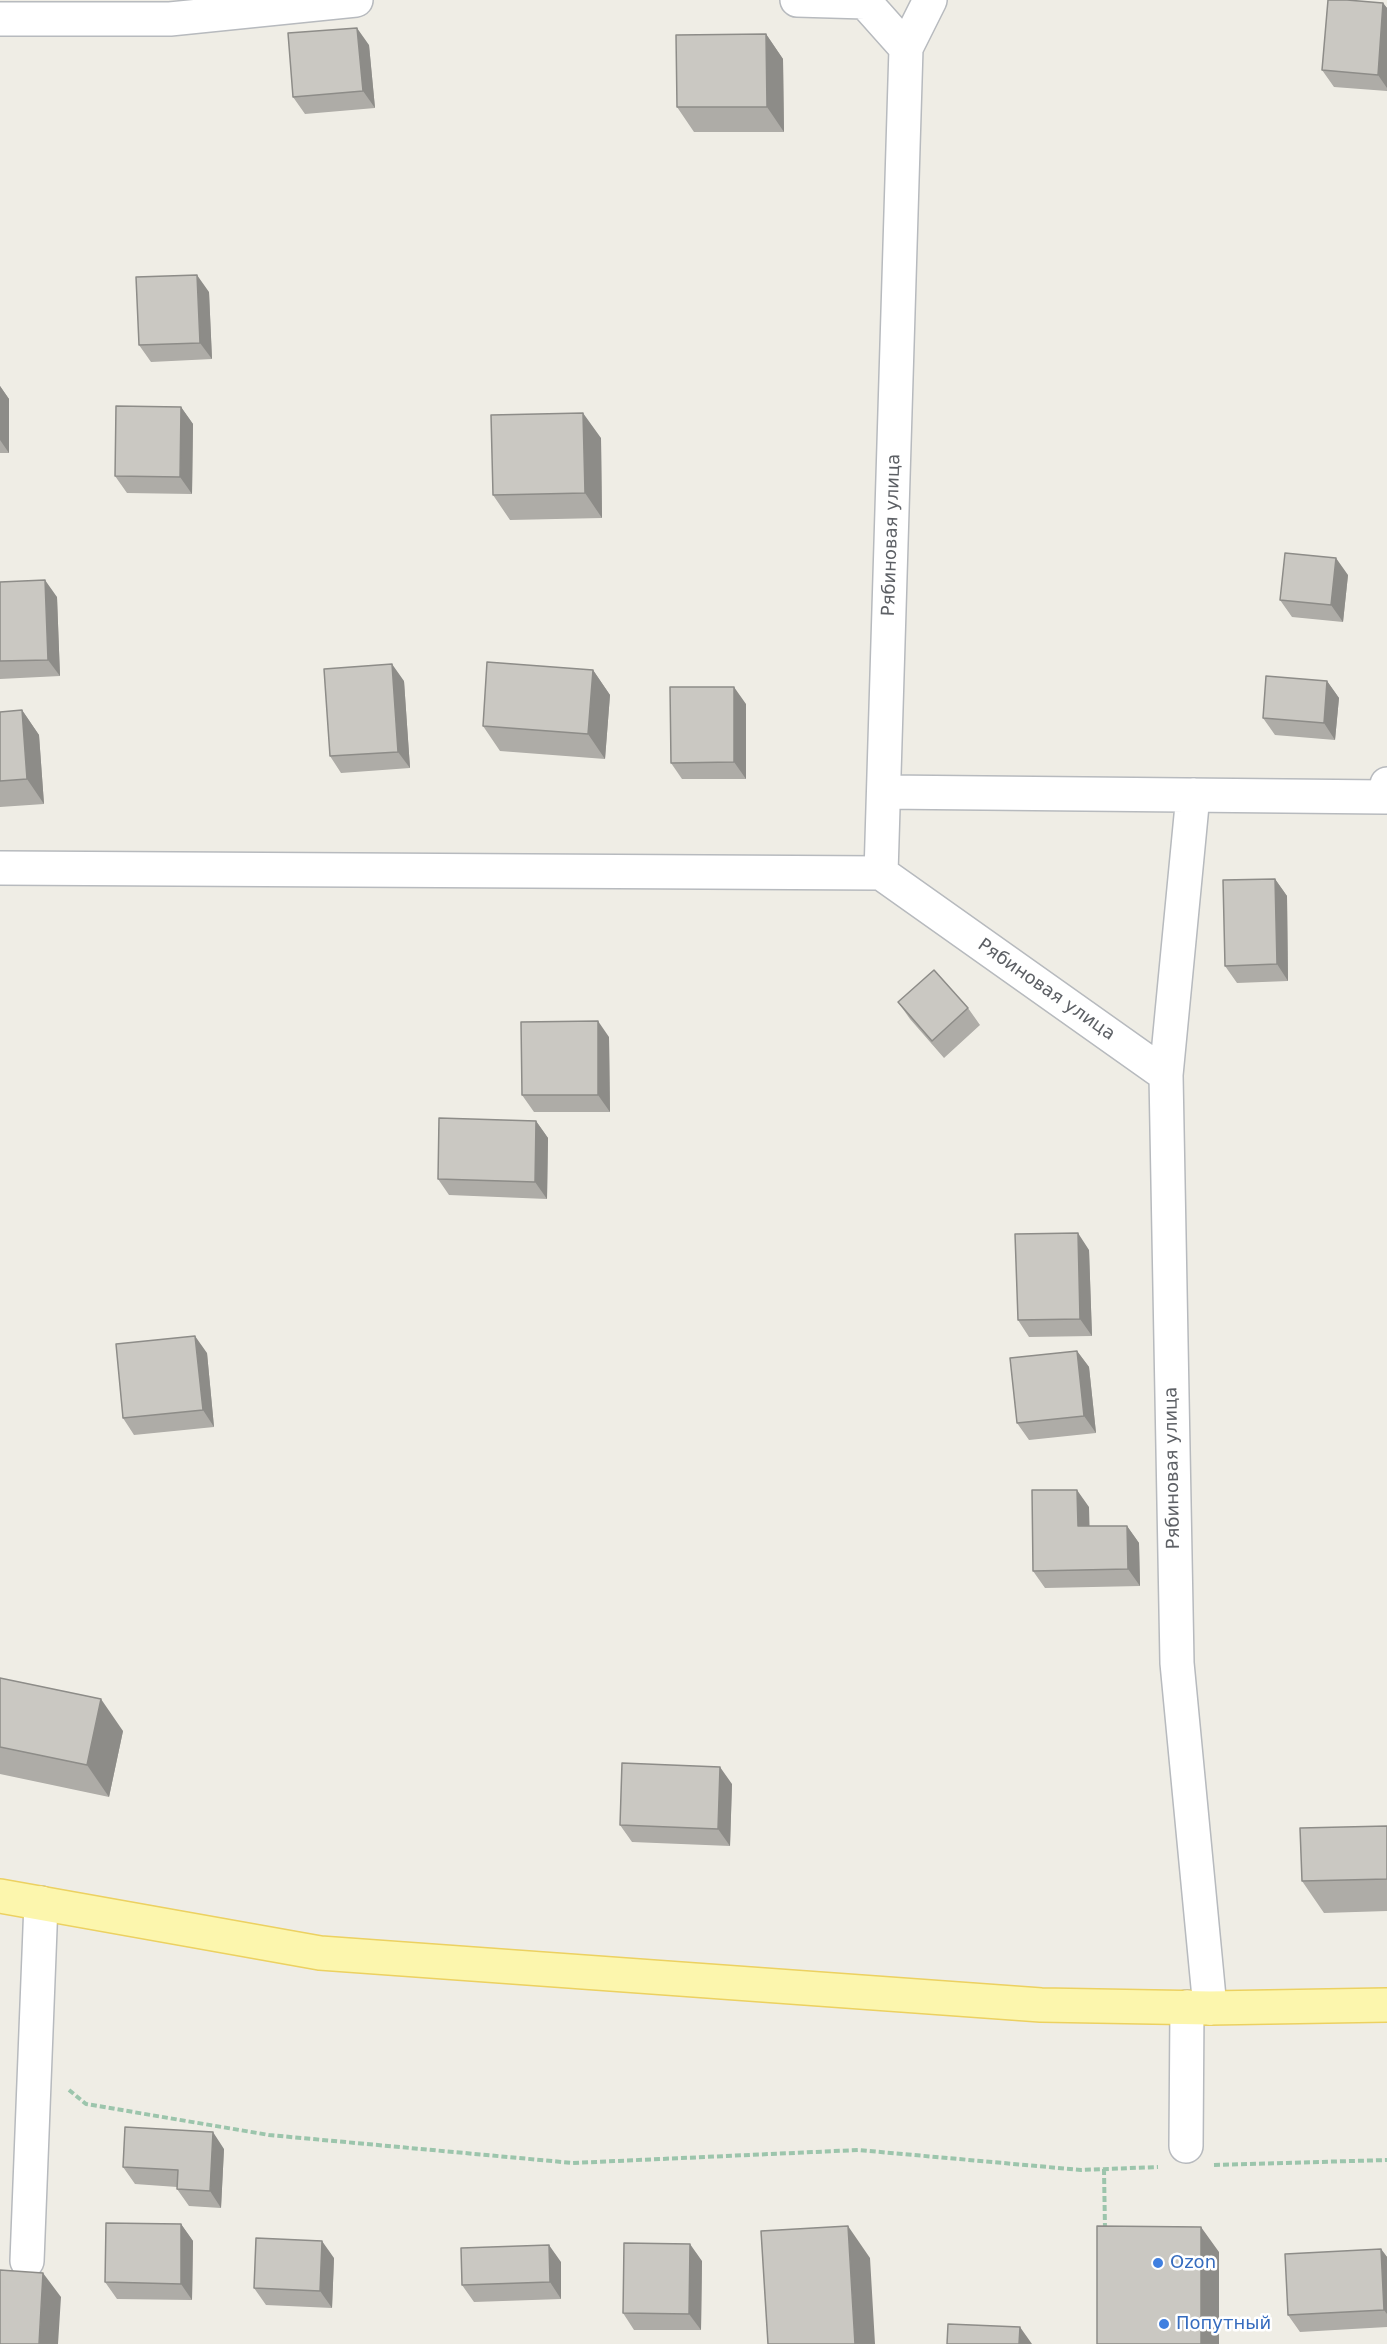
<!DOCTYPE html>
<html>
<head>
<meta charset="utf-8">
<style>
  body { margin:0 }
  canvas { display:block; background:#efede5 }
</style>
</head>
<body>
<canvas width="1387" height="2344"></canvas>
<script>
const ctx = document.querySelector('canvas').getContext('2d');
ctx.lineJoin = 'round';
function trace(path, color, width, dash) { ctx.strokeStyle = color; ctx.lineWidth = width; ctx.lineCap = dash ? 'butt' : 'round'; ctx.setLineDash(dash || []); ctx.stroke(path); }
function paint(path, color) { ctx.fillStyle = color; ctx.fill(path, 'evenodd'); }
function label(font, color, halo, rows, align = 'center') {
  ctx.font = font + ' "DejaVu Sans",sans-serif'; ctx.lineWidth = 5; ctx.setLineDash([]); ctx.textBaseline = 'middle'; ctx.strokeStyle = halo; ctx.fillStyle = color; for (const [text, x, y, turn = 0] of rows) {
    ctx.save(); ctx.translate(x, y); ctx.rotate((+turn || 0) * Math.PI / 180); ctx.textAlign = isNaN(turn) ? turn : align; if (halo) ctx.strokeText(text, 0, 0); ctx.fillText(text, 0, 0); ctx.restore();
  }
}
const path = new Path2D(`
  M 69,2090 L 86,2104 L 269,2135 L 573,2163 L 858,2150 L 1081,2170 L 1158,2167
  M 1214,2165 L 1387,2160
  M 1104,2169 L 1105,2229`);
const minor = new Path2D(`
  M 797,0 L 865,2 L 906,48
  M 930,0 L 906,48 L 881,873 L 1166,1075 L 1177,1663 L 1210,2008
  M 0,19 L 170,19 L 356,0
  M 884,792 L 1385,797 L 1387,784
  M 0,868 L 881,873
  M 1166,1075 L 1193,795
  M 1186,2146 L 1187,2007
  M 27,2261 L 41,1903`);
const major = new Path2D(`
  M 0,1896 L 320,1953 L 1041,2005 L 1210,2008 L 1387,2005`);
const wall = new Path2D(`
  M 1383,3 L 1387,8 L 1387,91 L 1334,87 L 1322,70 Z
  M 766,34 L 783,59 L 784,132 L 694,132 L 677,107 Z
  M 369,45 L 375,108 L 305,114 L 293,97 Z
  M 209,292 L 212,359 L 151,362 L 139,345 Z
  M 0,386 L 9,399 L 9,453 L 0,453 Z
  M 181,407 L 193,424 L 192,494 L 127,493 L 115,476 Z
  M 601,438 L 602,518 L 510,520 L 493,495 Z
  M 1348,575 L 1343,622 L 1292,617 L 1280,600 Z
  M 0,582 L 57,597 L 60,676 L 0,679 Z
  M 593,670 L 610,695 L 605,759 L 500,751 L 483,726 Z
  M 404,681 L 410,768 L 341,773 L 330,756 Z
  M 1327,681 L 1339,698 L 1335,740 L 1275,735 L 1263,718 Z
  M 746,704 L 746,779 L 682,779 L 671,763 Z
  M 22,710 L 39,735 L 44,804 L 0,807 L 0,712 Z
  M 1275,879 L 1287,896 L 1288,981 L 1237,983 L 1225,966 Z
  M 898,1002 L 968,1008 L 980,1025 L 944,1058 L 910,1019 Z
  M 609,1037 L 610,1112 L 534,1112 L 522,1095 Z
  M 536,1121 L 548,1138 L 547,1199 L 449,1195 L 438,1179 Z
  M 1089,1250 L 1092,1336 L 1029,1337 L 1018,1320 Z
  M 1077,1351 L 1089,1367 L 1096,1433 L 1029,1440 L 1017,1423 Z
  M 207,1353 L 214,1427 L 134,1435 L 123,1418 Z
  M 1089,1507 L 1089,1526 L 1127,1526 L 1139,1543 L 1140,1586 L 1045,1588 L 1033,1571 Z
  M 0,1678 L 123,1731 L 109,1797 L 0,1774 Z
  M 732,1784 L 730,1846 L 632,1842 L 620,1825 Z
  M 1387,1826 L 1387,1911 L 1324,1913 L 1302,1881 Z
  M 224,2149 L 221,2208 L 189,2206 L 177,2189 L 177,2187 L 135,2184 L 123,2167 Z
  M 181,2224 L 193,2241 L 192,2300 L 117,2299 L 105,2282 Z
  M 1381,2249 L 1387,2257 L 1387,2327 L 1300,2332 L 1288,2315 Z
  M 334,2258 L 332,2308 L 266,2305 L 254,2288 Z
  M 702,2261 L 701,2330 L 634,2330 L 623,2313 Z
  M 561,2262 L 561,2299 L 474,2302 L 462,2285 Z`);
const shadedWall = new Path2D(`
  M 1383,3 L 1387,8 L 1387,88 L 1378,75 Z
  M 357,28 L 369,45 L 375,108 L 363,91 Z
  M 766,34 L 783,59 L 784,132 L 767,107 Z
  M 197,275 L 209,292 L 212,359 L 200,343 Z
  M 0,386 L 9,399 L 9,453 L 0,440 Z
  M 181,407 L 193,424 L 192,494 L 180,477 Z
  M 583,413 L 601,438 L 602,518 L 585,493 Z
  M 1336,558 L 1348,575 L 1343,622 L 1331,605 Z
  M 45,580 L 57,597 L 60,676 L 48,660 Z
  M 392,664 L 404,681 L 410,768 L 398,752 Z
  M 593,670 L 610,695 L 605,759 L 588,734 Z
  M 1327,681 L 1339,698 L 1335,740 L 1324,723 Z
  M 734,687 L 746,704 L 746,779 L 734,762 Z
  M 22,710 L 39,735 L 44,804 L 27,779 Z
  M 1275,879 L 1287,896 L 1288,981 L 1277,964 Z
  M 598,1021 L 609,1037 L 610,1112 L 598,1095 Z
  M 536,1121 L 548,1138 L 547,1199 L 535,1182 Z
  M 1078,1233 L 1089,1250 L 1092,1336 L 1080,1319 Z
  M 195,1336 L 207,1353 L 214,1427 L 203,1410 Z
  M 1077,1351 L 1089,1367 L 1096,1433 L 1084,1416 Z
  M 1077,1490 L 1089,1507 L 1090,1543 L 1078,1526 Z
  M 1127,1526 L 1139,1543 L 1140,1586 L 1128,1569 Z
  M 101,1699 L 123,1731 L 109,1797 L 87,1765 Z
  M 720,1767 L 732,1784 L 730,1846 L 718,1829 Z
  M 213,2132 L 224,2149 L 221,2208 L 210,2191 Z
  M 181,2224 L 193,2241 L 192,2300 L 181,2284 Z
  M 848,2226 L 870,2258 L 875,2344 L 855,2344 Z
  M 1201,2227 L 1219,2252 L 1219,2344 L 1201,2344 Z
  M 322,2241 L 334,2258 L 332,2308 L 320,2291 Z
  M 690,2244 L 702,2261 L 701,2330 L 689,2314 Z
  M 549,2245 L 561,2262 L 561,2299 L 550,2282 Z
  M 1381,2249 L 1387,2257 L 1387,2314 L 1384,2310 Z
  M 43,2273 L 61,2297 L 58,2344 L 39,2344 Z
  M 1020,2327 L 1032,2344 L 1019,2344 Z`);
const building = new Path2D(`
  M 1328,0 L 1347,0 L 1383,3 L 1378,75 L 1322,70 Z
  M 357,28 L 363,91 L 293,97 L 288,33 Z
  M 766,34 L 767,107 L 677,107 L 676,35 Z
  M 197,275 L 200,343 L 139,345 L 136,277 Z
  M 116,406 L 181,407 L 180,477 L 115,476 Z
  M 583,413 L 585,493 L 493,495 L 491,415 Z
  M 1285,553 L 1336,558 L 1331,605 L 1280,600 Z
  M 45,580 L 48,660 L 0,661 L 0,582 Z
  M 487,662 L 593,670 L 588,734 L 483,726 Z
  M 392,664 L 398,752 L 330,756 L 324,669 Z
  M 1266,676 L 1327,681 L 1324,723 L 1263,718 Z
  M 670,687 L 734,687 L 734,762 L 671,763 Z
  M 22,710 L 27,779 L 0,781 L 0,712 Z
  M 1275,879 L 1277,964 L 1225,966 L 1223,880 Z
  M 934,970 L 968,1008 L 932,1041 L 898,1002 Z
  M 598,1021 L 598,1095 L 522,1095 L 521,1022 Z
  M 439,1118 L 536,1121 L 535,1182 L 438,1179 Z
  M 1078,1233 L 1080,1319 L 1018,1320 L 1015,1234 Z
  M 195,1336 L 203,1410 L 123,1418 L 116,1344 Z
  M 1077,1351 L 1084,1416 L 1017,1423 L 1010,1358 Z
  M 1032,1490 L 1077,1490 L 1078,1526 L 1127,1526 L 1128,1569 L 1033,1571 Z
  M 0,1678 L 101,1699 L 87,1765 L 0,1747 Z
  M 622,1763 L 720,1767 L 718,1829 L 620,1825 Z
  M 1387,1826 L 1387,1879 L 1302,1881 L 1300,1828 Z
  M 125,2127 L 213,2132 L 210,2191 L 177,2189 L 178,2170 L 123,2167 Z
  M 106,2223 L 181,2224 L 181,2284 L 105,2282 Z
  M 848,2226 L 855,2344 L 768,2344 L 761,2231 Z
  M 1097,2226 L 1201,2227 L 1201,2344 L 1097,2344 Z
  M 256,2238 L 322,2241 L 320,2291 L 254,2288 Z
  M 624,2243 L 690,2244 L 689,2314 L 623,2313 Z
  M 549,2245 L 550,2282 L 462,2285 L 461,2248 Z
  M 1381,2249 L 1384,2310 L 1288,2315 L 1285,2254 Z
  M 0,2270 L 43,2273 L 39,2344 L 0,2344 Z
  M 948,2324 L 1020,2327 L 1019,2344 L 947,2344 Z`);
const markers = [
  [1158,2263,6,"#3f7fe0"],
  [1164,2324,6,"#3f7fe0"]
];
const streetNames = [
  ["Рябиновая улица",892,535,-88],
  ["Рябиновая улица",1046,990,35],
  ["Рябиновая улица",1173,1468,-91]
];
const shopNames = [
  ["Ozon",1170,2263],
  ["Попутный",1176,2324]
];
trace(minor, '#b7babe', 36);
trace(major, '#ecd161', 36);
trace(path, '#9cc5ac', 4, [6, 3]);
trace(minor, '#fff', 33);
trace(major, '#fcf6ad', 33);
paint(wall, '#aeaca7');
paint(shadedWall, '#8d8c88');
paint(building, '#cac8c2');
trace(building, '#8d8c88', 1.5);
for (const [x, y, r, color] of markers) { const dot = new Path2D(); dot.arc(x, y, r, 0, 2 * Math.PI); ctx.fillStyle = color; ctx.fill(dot); trace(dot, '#fff', 2); }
label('18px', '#5d6065', '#fff', streetNames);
label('18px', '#366cbe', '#fff', shopNames, 'left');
</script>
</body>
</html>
